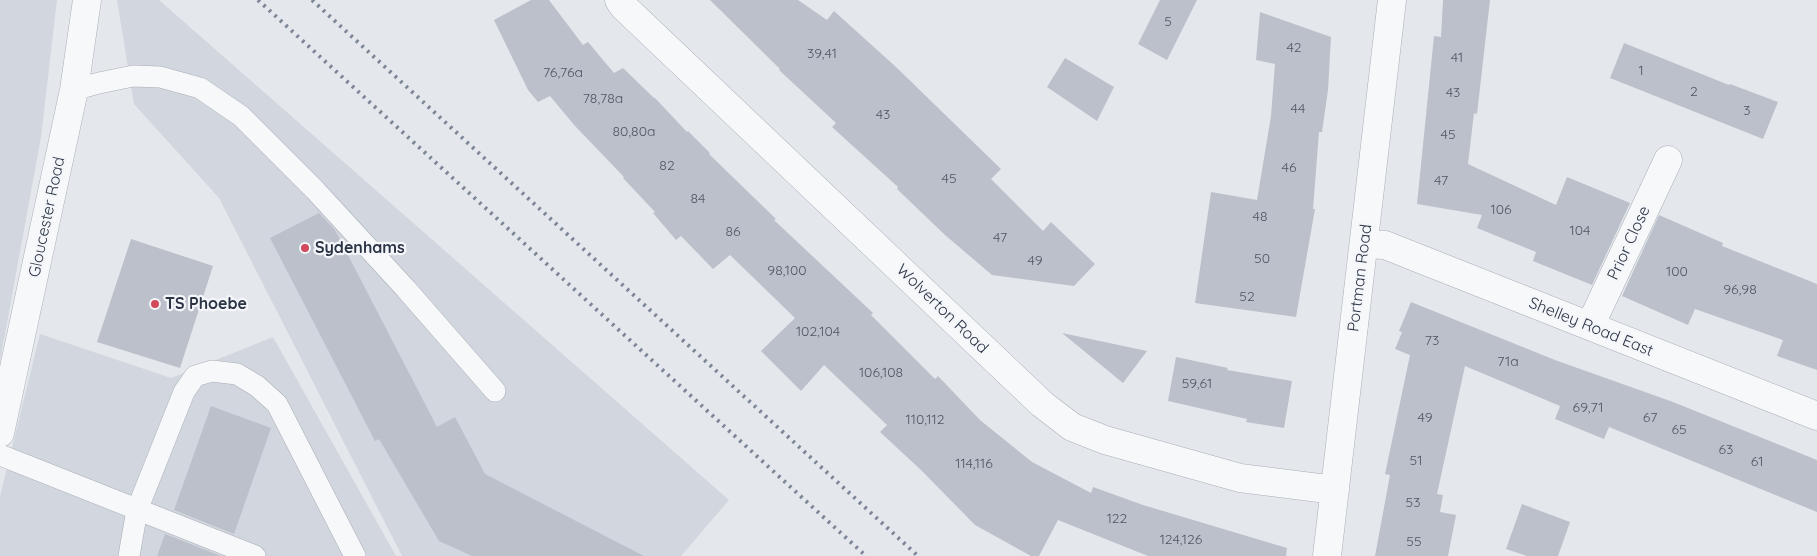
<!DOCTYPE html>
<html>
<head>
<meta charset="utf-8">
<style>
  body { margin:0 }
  canvas { display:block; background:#e4e7ec }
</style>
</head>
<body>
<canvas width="1817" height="556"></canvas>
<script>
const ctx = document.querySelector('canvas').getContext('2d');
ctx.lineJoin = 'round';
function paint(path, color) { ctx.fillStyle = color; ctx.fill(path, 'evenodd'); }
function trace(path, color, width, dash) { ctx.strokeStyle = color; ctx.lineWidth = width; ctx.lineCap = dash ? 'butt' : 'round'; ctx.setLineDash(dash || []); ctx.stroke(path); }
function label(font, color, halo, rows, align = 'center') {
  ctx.font = font + ' Quicksand,sans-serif'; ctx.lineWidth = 4.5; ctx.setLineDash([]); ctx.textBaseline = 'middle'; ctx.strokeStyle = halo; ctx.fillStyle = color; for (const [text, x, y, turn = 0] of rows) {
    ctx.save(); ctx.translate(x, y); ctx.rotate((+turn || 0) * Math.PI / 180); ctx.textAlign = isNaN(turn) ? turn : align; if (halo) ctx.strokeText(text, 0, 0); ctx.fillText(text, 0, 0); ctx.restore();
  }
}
const built = new Path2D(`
  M 0,0 L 57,0 L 41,137 L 0,361 Z
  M 117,0 L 159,0 L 729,500 L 681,556 L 402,556 L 219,198 L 134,104 Z
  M 40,334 L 171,378 L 273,337 L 396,556 L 0,556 L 0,496 Z`);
const building = new Path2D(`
  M 531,0 L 549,0 L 583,45 L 588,42 L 614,73 L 623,68 L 654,98 L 655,98 L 687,132 L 688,131 L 710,153 L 709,154 L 776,219 L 774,220 L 873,313 L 871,315 L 935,379 L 938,376 L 980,420 L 1032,462 L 1091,493 L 1093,487 L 1143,505 L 1287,548 L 1286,556 L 1148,556 L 1058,520 L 1039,556 L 1031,556 L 975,525 L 922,471 L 880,432 L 887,425 L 824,365 L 801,391 L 761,351 L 795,318 L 730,255 L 713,269 L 681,236 L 676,240 L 653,213 L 655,212 L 623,178 L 624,177 L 575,126 L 550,96 L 538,102 L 528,90 L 494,20 Z
  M 710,0 L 798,0 L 827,20 L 834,11 L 896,67 L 1001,169 L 991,179 L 1043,231 L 1051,222 L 1095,264 L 1074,286 L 992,275 L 945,235 L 897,189 L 898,187 L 832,127 L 836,123 L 779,70 L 780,69 Z
  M 1160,0 L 1197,0 L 1167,60 L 1138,44 Z
  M 1443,0 L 1490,0 L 1477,114 L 1474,113 L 1468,164 L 1556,205 L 1567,177 L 1630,203 L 1592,285 L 1533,261 L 1536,252 L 1477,228 L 1482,215 L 1417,204 L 1434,36 L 1441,37 Z
  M 1260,12 L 1331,37 L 1328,90 L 1322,132 L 1319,132 L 1313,209 L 1315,209 L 1296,317 L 1195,303 L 1211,192 L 1257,200 L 1271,116 L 1275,64 L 1256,60 Z
  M 1624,43 L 1729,85 L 1730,84 L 1778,102 L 1763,139 L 1610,78 Z
  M 1065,58 L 1114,87 L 1097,121 L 1047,87 Z
  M 319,213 L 335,230 L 437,427 L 455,417 L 485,474 L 644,556 L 472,556 L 439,541 L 379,439 L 375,441 L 270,238 Z
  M 1659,215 L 1723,243 L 1722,246 L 1817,284 L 1817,370 L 1777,356 L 1783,340 L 1695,309 L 1688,325 L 1622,296 Z
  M 131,239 L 213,266 L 180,368 L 97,342 Z
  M 1411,302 L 1555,360 L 1673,402 L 1817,460 L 1817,512 L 1609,427 L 1604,439 L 1555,419 L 1560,406 L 1465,366 L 1437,494 L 1443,495 L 1440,512 L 1456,515 L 1448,556 L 1375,556 L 1390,475 L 1385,474 L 1410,355 L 1395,349 L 1402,332 L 1399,331 Z
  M 1062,333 L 1147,351 L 1123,383 Z
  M 1176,357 L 1228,368 L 1227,370 L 1292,381 L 1284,428 L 1246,422 L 1247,419 L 1168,401 Z
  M 211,406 L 271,428 L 234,534 L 174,510 Z
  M 1522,504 L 1570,522 L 1558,556 L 1527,556 L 1506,549 Z
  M 165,534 L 221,556 L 157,556 Z`);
const lane = new Path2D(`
  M 74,90 L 99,83 L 133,76 L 160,77 L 200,88 L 241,116 L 315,190 L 406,289 L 495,391
  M 0,455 L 255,556
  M 129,556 L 137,510 L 184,392 L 195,376 L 212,371 L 237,374 L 257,386 L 277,404 L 355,556`);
const street = new Path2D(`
  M 619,0 L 624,7 L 1042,404 L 1072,427 L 1105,440 L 1240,478 L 1335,490
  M 1364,244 L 1385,245 L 1817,416
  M 1590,326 L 1668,160
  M 0,433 L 74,90 L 87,0
  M 1327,556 L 1392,0`);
const rail = new Path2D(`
  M 258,0 L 866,556
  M 312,0 L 918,556`);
const markers = [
  [305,248,5,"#d1495b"],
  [155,304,5,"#d1495b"]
];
const numberNames = [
  ["5",1168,22],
  ["42",1294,48],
  ["39,41",822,54],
  ["41",1457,58],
  ["1",1641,71],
  ["76,76a",563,73],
  ["2",1694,92],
  ["43",1453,93],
  ["78,78a",603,99],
  ["44",1298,109],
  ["3",1747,111],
  ["43",883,115],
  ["80,80a",634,132],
  ["45",1448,135],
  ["82",667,166],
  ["46",1289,168],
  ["45",949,179],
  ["47",1441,181],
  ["84",698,199],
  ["106",1501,210],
  ["48",1260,217],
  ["104",1580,231],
  ["86",733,232],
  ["47",1000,238],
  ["50",1262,259],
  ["49",1035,261],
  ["98,100",787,271],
  ["100",1677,272],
  ["96,98",1740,290],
  ["52",1247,297],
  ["102,104",818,332],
  ["73",1432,341],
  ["71a",1508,362],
  ["106,108",881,373],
  ["59,61",1197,384],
  ["69,71",1588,408],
  ["49",1425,418],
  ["67",1650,418],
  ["110,112",925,420],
  ["65",1679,430],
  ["63",1726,450],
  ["51",1416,461],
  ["61",1757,462],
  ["114,116",974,464],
  ["53",1413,503],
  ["122",1117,519],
  ["124,126",1181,540],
  ["55",1414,542]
];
const streetNames = [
  ["Gloucester Road",47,217,-78],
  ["Prior Close",1629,243,-65],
  ["Portman Road",1360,278,-83],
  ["Wolverton Road",942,309,44],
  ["Shelley Road East",1591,327,22]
];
const poiNames = [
  ["Sydenhams",315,248],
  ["TS Phoebe",165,304]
];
paint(built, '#d2d6de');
paint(building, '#bbc0ca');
trace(lane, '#a9aeb7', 22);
trace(street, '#a9aeb7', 29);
trace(lane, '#f7f8fa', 21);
trace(street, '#f7f8fa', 28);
trace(rail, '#7d8696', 4, [2.5, 5]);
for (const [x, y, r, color] of markers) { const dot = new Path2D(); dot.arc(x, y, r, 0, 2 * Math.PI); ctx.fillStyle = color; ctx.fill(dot); trace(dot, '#f4f6f9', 2); }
label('14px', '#4f5766', null, numberNames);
label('16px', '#2b3445', '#f4f6f9', streetNames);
label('bold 16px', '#2b3445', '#f4f6f9', poiNames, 'left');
</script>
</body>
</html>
